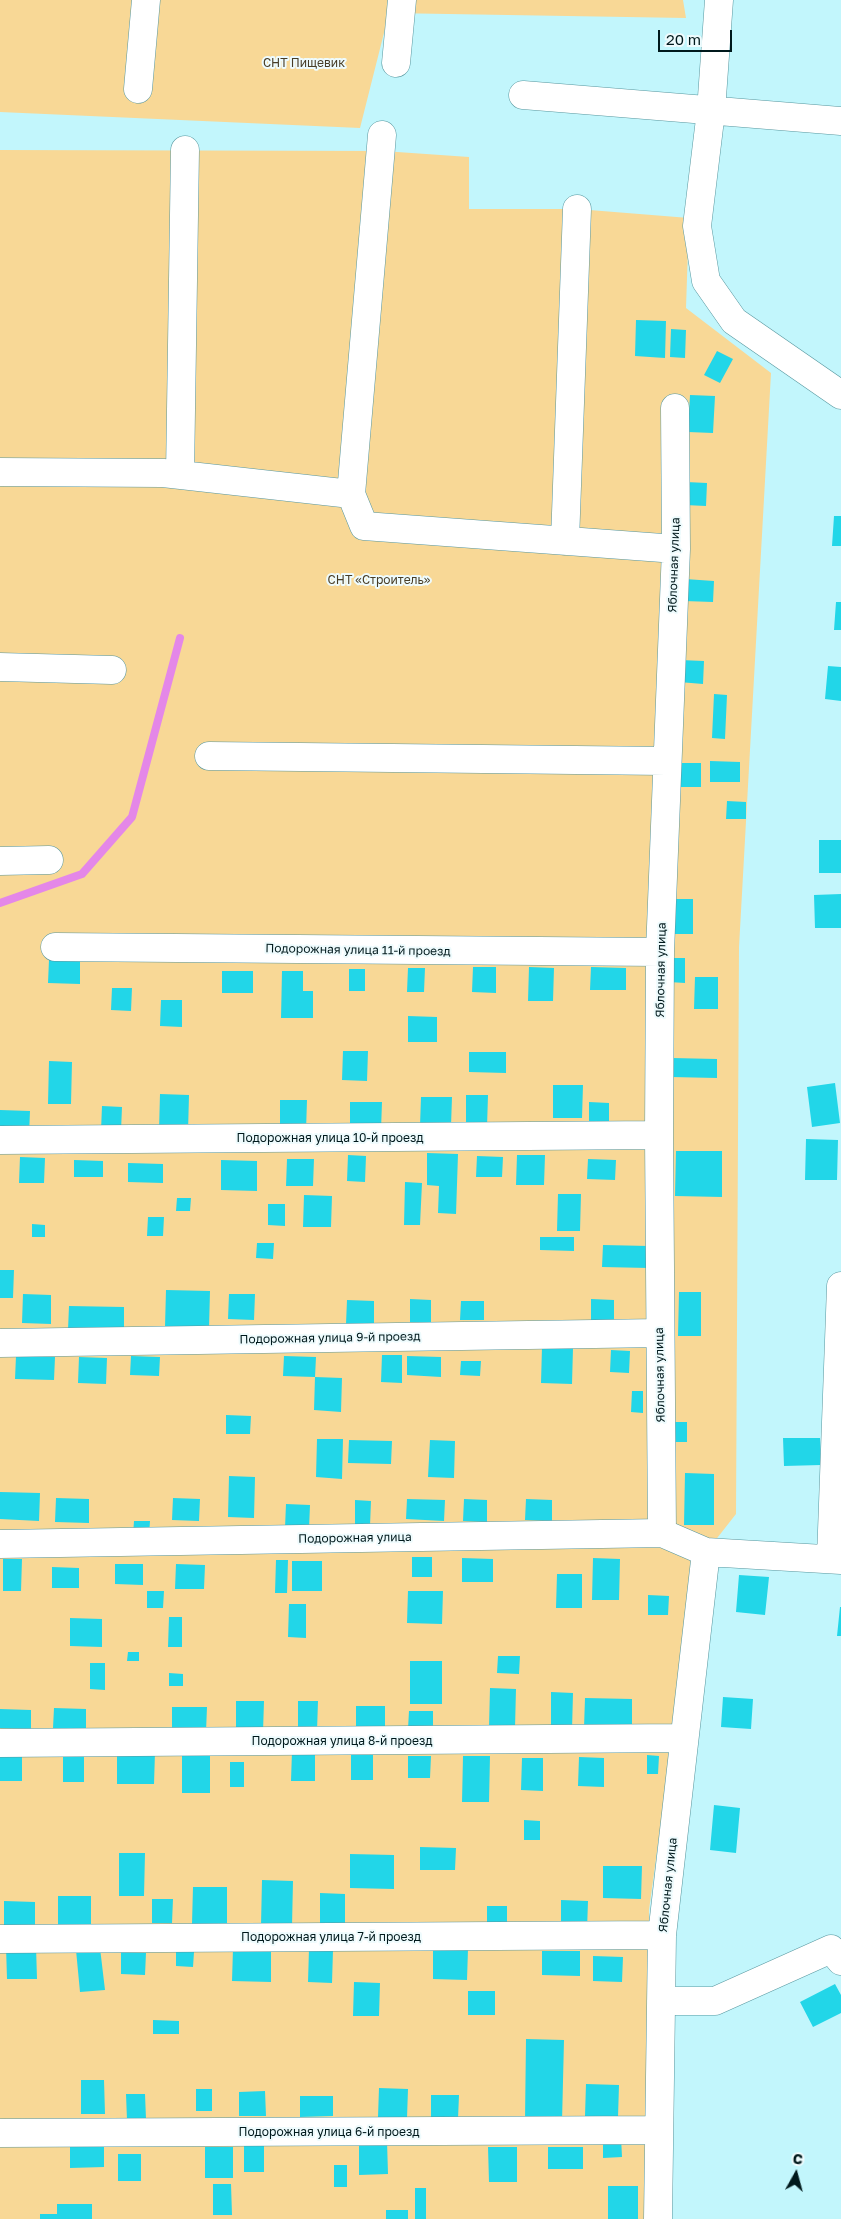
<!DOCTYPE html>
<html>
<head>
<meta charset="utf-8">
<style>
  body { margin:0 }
  #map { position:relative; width:841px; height:2219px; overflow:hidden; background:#c2f6fc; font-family:"Golos Text",sans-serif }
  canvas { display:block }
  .north { position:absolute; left:771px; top:2149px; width:50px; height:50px; -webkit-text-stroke:4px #eefbfd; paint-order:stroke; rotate:7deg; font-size:14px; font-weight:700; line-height:20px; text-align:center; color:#00191c }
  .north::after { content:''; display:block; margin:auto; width:18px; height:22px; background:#00191c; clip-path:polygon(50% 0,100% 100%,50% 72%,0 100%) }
  .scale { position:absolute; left:658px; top:30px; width:74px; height:22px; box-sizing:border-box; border:2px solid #00191c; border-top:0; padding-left:6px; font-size:15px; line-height:18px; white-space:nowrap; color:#00191c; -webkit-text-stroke:4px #eefbfd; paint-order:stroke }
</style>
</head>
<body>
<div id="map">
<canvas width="841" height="2219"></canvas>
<div class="north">С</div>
<div class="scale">20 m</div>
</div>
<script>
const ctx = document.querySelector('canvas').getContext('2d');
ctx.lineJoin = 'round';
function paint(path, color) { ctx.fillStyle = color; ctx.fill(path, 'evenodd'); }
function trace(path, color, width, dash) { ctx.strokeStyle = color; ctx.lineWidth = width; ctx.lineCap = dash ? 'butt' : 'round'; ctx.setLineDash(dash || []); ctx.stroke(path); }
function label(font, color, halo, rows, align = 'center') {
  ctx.font = font + ' "Golos Text",sans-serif'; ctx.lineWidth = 4; ctx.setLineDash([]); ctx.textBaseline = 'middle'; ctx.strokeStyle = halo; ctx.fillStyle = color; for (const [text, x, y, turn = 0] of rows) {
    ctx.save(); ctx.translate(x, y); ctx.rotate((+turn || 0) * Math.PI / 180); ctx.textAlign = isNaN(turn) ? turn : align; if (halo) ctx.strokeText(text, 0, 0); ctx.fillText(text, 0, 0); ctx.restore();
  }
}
const green = new Path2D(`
  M 0,0 L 683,0 L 686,18 L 389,13 L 360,128 L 0,112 Z
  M 0,150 L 383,151 L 469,157 L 469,209 L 577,209 L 689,218 L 686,308 L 771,373 L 739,947 L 736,1514 L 696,1565 L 649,1910 L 653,2219 L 0,2219 Z`);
const stream = new Path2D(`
  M 0,903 L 82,874 L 132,817 L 180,638`);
const building = new Path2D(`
  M 636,320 L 666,321 L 665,358 L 635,356 Z
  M 671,329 L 686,330 L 685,358 L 670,357 Z
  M 717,351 L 733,359 L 720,383 L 704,375 Z
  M 690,395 L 715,396 L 713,433 L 688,432 Z
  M 686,482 L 707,483 L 706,506 L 685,505 Z
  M 834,516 L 841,516 L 841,546 L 832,546 Z
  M 685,579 L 714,581 L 713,602 L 684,601 Z
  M 836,602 L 841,602 L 841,630 L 834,630 Z
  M 680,660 L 704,661 L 703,684 L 679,682 Z
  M 828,666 L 841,667 L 841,701 L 825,699 Z
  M 714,694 L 727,695 L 725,739 L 712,738 Z
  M 710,761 L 740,762 L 740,782 L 710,782 Z
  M 679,763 L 701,763 L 701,787 L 678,787 Z
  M 727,801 L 746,802 L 746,819 L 726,819 Z
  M 819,840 L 841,840 L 841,873 L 819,873 Z
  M 841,894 L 841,928 L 815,928 L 814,895 Z
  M 670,899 L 693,899 L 693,934 L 670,934 Z
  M 669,958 L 685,958 L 685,983 L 669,982 Z
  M 49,960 L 80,961 L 80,984 L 48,983 Z
  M 473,967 L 496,967 L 496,993 L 472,992 Z
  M 529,967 L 554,968 L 553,1001 L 528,1001 Z
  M 591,967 L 626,968 L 626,990 L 590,990 Z
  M 408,968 L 425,968 L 424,992 L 407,992 Z
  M 349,969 L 365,969 L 365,991 L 349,991 Z
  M 222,971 L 253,971 L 253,993 L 222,993 Z
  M 282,971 L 303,971 L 303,991 L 313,991 L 313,1018 L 281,1018 Z
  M 695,977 L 718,977 L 718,1009 L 694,1009 Z
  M 112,988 L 132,988 L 131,1011 L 111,1010 Z
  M 161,1000 L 182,1000 L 182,1027 L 160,1026 Z
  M 408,1016 L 437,1017 L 437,1042 L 408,1042 Z
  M 343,1051 L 368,1051 L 367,1081 L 342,1080 Z
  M 469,1052 L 506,1052 L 506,1073 L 469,1072 Z
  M 672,1058 L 717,1059 L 717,1078 L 671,1077 Z
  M 49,1061 L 72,1062 L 71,1104 L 48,1104 Z
  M 835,1083 L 840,1123 L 812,1127 L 807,1087 Z
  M 553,1085 L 583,1085 L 582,1118 L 553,1118 Z
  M 160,1094 L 189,1095 L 188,1132 L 159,1131 Z
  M 466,1095 L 488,1095 L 487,1127 L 466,1126 Z
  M 421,1097 L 452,1097 L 451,1126 L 420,1126 Z
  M 280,1100 L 307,1100 L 306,1131 L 280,1131 Z
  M 350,1102 L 382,1102 L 381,1130 L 350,1130 Z
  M 589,1102 L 609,1103 L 609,1126 L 589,1126 Z
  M 102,1106 L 122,1107 L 121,1131 L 101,1131 Z
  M 0,1110 L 30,1111 L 29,1135 L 0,1134 Z
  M 806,1139 L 838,1140 L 837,1180 L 805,1180 Z
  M 676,1151 L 722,1151 L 722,1197 L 675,1196 Z
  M 427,1153 L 458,1154 L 456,1214 L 438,1213 L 439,1186 L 427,1185 Z
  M 348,1155 L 366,1156 L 365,1182 L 347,1181 Z
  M 517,1155 L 545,1155 L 544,1185 L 516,1185 Z
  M 477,1156 L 503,1157 L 502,1177 L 476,1177 Z
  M 20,1157 L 45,1158 L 44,1183 L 19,1183 Z
  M 287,1159 L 314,1159 L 313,1186 L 286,1186 Z
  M 588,1159 L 616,1160 L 615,1180 L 587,1179 Z
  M 74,1160 L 103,1161 L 103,1177 L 74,1177 Z
  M 221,1160 L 257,1161 L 257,1191 L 221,1190 Z
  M 128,1163 L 163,1164 L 163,1183 L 128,1182 Z
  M 405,1182 L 422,1183 L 420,1225 L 404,1225 Z
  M 558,1194 L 581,1194 L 580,1231 L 557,1231 Z
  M 304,1195 L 332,1196 L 331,1227 L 303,1227 Z
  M 177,1198 L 191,1198 L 190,1211 L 176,1211 Z
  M 268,1204 L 285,1204 L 285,1226 L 268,1225 Z
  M 148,1217 L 164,1217 L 163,1236 L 147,1236 Z
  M 32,1224 L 45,1225 L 45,1237 L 32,1237 Z
  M 540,1237 L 574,1237 L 574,1251 L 540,1250 Z
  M 257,1243 L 274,1243 L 273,1259 L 256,1258 Z
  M 603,1245 L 649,1246 L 649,1268 L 602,1267 Z
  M 0,1270 L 14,1270 L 13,1298 L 0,1298 Z
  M 166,1290 L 210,1291 L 209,1328 L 165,1327 Z
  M 679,1292 L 701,1292 L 701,1336 L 678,1336 Z
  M 23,1294 L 51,1295 L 51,1324 L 22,1323 Z
  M 229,1294 L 255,1294 L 254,1320 L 228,1319 Z
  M 410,1299 L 431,1300 L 431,1323 L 410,1322 Z
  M 591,1299 L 614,1300 L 614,1323 L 591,1322 Z
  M 347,1300 L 374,1301 L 374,1325 L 346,1324 Z
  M 461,1301 L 484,1301 L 484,1320 L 460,1320 Z
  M 69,1306 L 124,1307 L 124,1333 L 68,1330 Z
  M 542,1347 L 573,1348 L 572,1384 L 541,1383 Z
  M 611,1350 L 630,1351 L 629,1373 L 610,1372 Z
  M 382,1355 L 402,1355 L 402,1383 L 381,1382 Z
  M 16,1356 L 55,1357 L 54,1380 L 15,1379 Z
  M 131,1356 L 160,1357 L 159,1376 L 130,1375 Z
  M 284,1356 L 316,1357 L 315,1377 L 342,1378 L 341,1412 L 314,1410 L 315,1377 L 283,1376 Z
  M 407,1356 L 441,1357 L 441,1377 L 407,1375 Z
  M 79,1357 L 107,1358 L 106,1384 L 78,1383 Z
  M 461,1361 L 481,1361 L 480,1376 L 460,1375 Z
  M 632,1391 L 643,1391 L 643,1413 L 631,1412 Z
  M 226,1415 L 251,1416 L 250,1434 L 226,1434 Z
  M 671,1422 L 687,1422 L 687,1442 L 671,1442 Z
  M 783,1438 L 820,1438 L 821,1465 L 784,1466 Z
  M 317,1439 L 343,1439 L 342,1479 L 316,1477 Z
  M 349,1440 L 392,1441 L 391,1464 L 348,1463 Z
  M 430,1440 L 455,1441 L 454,1478 L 428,1477 Z
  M 685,1473 L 714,1474 L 714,1525 L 684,1525 Z
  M 229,1476 L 255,1477 L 254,1518 L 228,1517 Z
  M 0,1492 L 40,1493 L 39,1521 L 0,1519 Z
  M 56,1498 L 89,1499 L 89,1523 L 55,1522 Z
  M 173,1498 L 200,1499 L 199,1521 L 172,1520 Z
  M 407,1499 L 445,1500 L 444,1521 L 406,1519 Z
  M 464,1499 L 487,1500 L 487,1522 L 463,1521 Z
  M 526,1499 L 552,1500 L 552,1521 L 525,1520 Z
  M 355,1500 L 371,1501 L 370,1526 L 355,1525 Z
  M 286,1504 L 310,1505 L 309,1529 L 285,1528 Z
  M 134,1521 L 150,1521 L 149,1536 L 133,1535 Z
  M 412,1557 L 432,1557 L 432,1577 L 412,1577 Z
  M 462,1558 L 493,1559 L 493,1582 L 462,1582 Z
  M 593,1558 L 620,1559 L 619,1600 L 592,1600 Z
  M 3,1559 L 22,1559 L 21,1591 L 3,1591 Z
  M 276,1560 L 288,1560 L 287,1593 L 275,1593 Z
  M 292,1561 L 322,1561 L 322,1591 L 292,1591 Z
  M 115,1564 L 143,1564 L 143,1585 L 115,1584 Z
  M 176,1564 L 205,1565 L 204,1589 L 175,1589 Z
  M 52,1567 L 79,1568 L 79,1588 L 52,1588 Z
  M 557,1574 L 582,1574 L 582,1608 L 556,1608 Z
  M 739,1575 L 769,1577 L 765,1615 L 736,1612 Z
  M 147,1591 L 164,1591 L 163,1608 L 147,1608 Z
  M 408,1591 L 443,1591 L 442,1624 L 407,1623 Z
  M 648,1595 L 669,1596 L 668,1615 L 648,1615 Z
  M 289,1604 L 306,1604 L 306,1638 L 288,1637 Z
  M 840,1607 L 841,1607 L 841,1636 L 837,1636 Z
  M 169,1617 L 182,1617 L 182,1647 L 168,1647 Z
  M 70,1618 L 102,1619 L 102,1647 L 70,1646 Z
  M 128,1652 L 139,1652 L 139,1661 L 127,1661 Z
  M 498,1656 L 520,1656 L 519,1674 L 497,1673 Z
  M 410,1661 L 442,1661 L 442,1704 L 410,1704 Z
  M 90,1663 L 105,1663 L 105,1690 L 90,1689 Z
  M 169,1673 L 183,1674 L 183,1686 L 169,1686 Z
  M 490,1688 L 516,1689 L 515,1728 L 489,1728 Z
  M 551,1692 L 573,1693 L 572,1730 L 551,1729 Z
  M 723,1697 L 753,1699 L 751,1729 L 721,1727 Z
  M 585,1698 L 632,1699 L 632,1729 L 584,1728 Z
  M 236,1701 L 264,1701 L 263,1732 L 236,1731 Z
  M 298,1701 L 318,1701 L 317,1731 L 298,1731 Z
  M 356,1706 L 385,1706 L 385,1729 L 356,1728 Z
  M 172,1707 L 207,1707 L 206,1732 L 172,1732 Z
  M 54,1708 L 86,1709 L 86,1729 L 53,1728 Z
  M 0,1709 L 31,1710 L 31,1729 L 0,1728 Z
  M 409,1711 L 433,1711 L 433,1729 L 408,1729 Z
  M 0,1750 L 22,1750 L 22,1781 L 0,1781 Z
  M 292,1751 L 315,1751 L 315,1781 L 291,1781 Z
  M 117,1752 L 155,1752 L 154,1784 L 117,1784 Z
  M 63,1755 L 84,1756 L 84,1782 L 63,1782 Z
  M 351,1755 L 373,1755 L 373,1780 L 351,1780 Z
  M 647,1755 L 659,1756 L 658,1774 L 647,1774 Z
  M 182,1756 L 210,1756 L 210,1793 L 182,1793 Z
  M 408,1756 L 431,1756 L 430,1778 L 408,1778 Z
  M 463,1756 L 490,1756 L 489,1802 L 462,1802 Z
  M 579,1757 L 604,1758 L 604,1787 L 578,1786 Z
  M 522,1758 L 543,1758 L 543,1791 L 521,1790 Z
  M 230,1762 L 244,1762 L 244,1787 L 230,1787 Z
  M 714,1805 L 740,1808 L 736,1853 L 710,1850 Z
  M 524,1820 L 540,1821 L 540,1840 L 524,1840 Z
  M 420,1847 L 456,1848 L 455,1870 L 420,1870 Z
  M 119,1853 L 145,1853 L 144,1896 L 119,1896 Z
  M 350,1854 L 394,1855 L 394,1889 L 350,1888 Z
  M 603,1866 L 642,1866 L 641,1899 L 603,1898 Z
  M 262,1880 L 293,1881 L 292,1926 L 261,1925 Z
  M 193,1887 L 227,1887 L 227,1924 L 192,1924 Z
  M 320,1893 L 345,1894 L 345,1928 L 320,1928 Z
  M 58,1896 L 91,1896 L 91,1926 L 58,1925 Z
  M 152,1899 L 173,1899 L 172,1923 L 152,1923 Z
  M 561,1900 L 588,1901 L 587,1930 L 561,1930 Z
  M 4,1901 L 35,1902 L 35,1928 L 4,1927 Z
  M 487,1906 L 507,1906 L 507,1927 L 487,1927 Z
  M 6,1946 L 36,1946 L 37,1979 L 7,1979 Z
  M 100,1948 L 105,1990 L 80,1992 L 76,1950 Z
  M 433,1948 L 468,1949 L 467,1980 L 433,1979 Z
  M 233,1949 L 271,1950 L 271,1982 L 232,1981 Z
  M 309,1949 L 333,1950 L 332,1983 L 308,1982 Z
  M 542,1951 L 580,1951 L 580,1976 L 542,1975 Z
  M 121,1952 L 146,1953 L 145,1975 L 121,1974 Z
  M 176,1952 L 194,1952 L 193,1967 L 176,1966 Z
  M 593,1956 L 623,1957 L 622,1982 L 593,1981 Z
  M 354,1982 L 380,1983 L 379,2016 L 353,2016 Z
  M 835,1984 L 841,1995 L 841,2013 L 813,2027 L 800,2002 Z
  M 468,1991 L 495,1991 L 495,2015 L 468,2015 Z
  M 153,2020 L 179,2021 L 179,2034 L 153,2034 Z
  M 526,2039 L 564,2040 L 562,2122 L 525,2121 Z
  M 81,2080 L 104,2080 L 105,2114 L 81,2114 Z
  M 586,2084 L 619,2085 L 618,2117 L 585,2116 Z
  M 379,2088 L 408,2089 L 407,2118 L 378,2117 Z
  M 196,2089 L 212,2089 L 212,2111 L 196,2111 Z
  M 265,2091 L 266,2116 L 239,2116 L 239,2092 Z
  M 126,2094 L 145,2094 L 146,2119 L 127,2120 Z
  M 431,2095 L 459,2095 L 458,2119 L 431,2118 Z
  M 300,2096 L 333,2096 L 333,2116 L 300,2117 Z
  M 603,2137 L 621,2137 L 622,2157 L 603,2158 Z
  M 387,2141 L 388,2174 L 359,2175 L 359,2142 Z
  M 70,2142 L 104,2142 L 104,2167 L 70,2168 Z
  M 244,2145 L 264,2145 L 264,2172 L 244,2172 Z
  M 205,2147 L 233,2147 L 233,2178 L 205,2178 Z
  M 488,2147 L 517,2147 L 517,2182 L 489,2182 Z
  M 548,2147 L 583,2147 L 583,2169 L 548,2169 Z
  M 118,2154 L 141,2154 L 141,2181 L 118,2181 Z
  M 334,2165 L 347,2165 L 347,2187 L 334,2187 Z
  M 213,2184 L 231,2184 L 232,2215 L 213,2215 Z
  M 608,2186 L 638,2186 L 638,2219 L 608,2219 Z
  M 415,2188 L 426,2188 L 426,2219 L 415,2219 Z
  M 57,2204 L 92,2204 L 92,2219 L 40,2219 L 40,2214 L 57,2214 Z
  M 386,2210 L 408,2210 L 408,2219 L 386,2219 Z`);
const minor = new Path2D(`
  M 719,0 L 711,111 L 697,226 L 706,281 L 734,321 L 841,395
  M 396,63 L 402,0
  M 138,89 L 146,0
  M 523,95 L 841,121
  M 0,472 L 163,473 L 351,494 L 364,526 L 676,549
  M 180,475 L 185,150
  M 351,494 L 382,135
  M 565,541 L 577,209
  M 0,667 L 112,670
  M 209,756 L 666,761
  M 0,861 L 49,860
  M 55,947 L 660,952
  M 0,1140 L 659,1135
  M 0,1343 L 660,1333
  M 662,1533 L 659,1135 L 660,952 L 676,549 L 675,408
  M 0,1544 L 662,1533 L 706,1552 L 841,1560
  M 831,1558 L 841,1286
  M 0,1743 L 684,1738
  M 0,1939 L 662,1935
  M 661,2001 L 715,2001 L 831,1949 L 841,1961
  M 0,2133 L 659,2130
  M 658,2219 L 662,1935 L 706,1552`);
const parkNames = [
  ["СНТ Пищевик",304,63],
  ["СНТ «Строитель»",379,580]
];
const streetNames = [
  ["Яблочная улица",674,565,-88],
  ["Подорожная улица 11-й проезд",358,950,1],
  ["Яблочная улица",661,970,-89],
  ["Подорожная улица 10-й проезд",330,1138],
  ["Подорожная улица 9-й проезд",330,1338,-1],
  ["Яблочная улица",660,1375,-91],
  ["Подорожная улица",355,1538,-1],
  ["Подорожная улица 8-й проезд",342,1741],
  ["Яблочная улица",668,1885,-84],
  ["Подорожная улица 7-й проезд",331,1937],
  ["Подорожная улица 6-й проезд",329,2132]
];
paint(green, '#f8d896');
trace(stream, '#e487e8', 8);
paint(building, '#22d6e8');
trace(minor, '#57979f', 29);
trace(minor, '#fff', 28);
label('12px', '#483d26', '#eefbfd', parkNames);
label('12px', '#00191c', '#eefbfd', streetNames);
</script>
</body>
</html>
